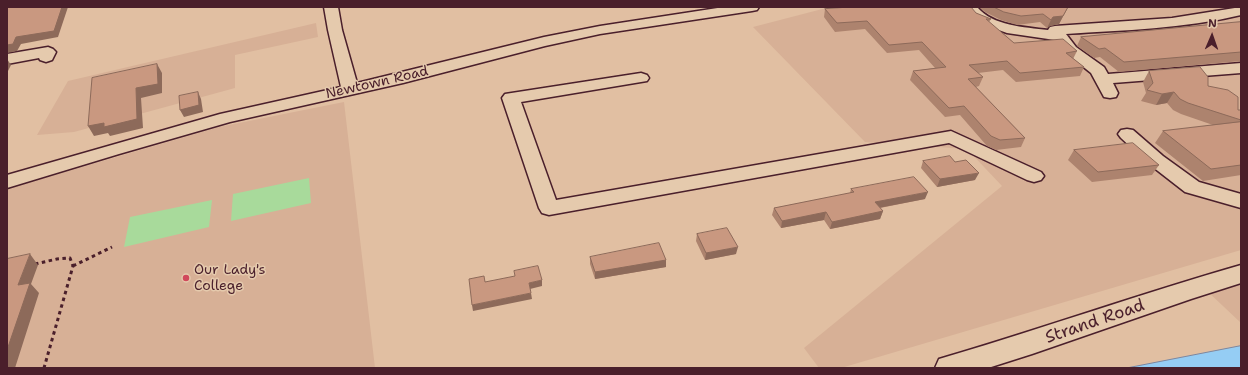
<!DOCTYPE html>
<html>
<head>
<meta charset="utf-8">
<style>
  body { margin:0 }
  #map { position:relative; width:1248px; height:375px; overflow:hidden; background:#e1bfa2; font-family:"Shantell Sans",sans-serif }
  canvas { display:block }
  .frame { position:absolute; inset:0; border:8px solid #4a1f2b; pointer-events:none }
  .north { position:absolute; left:1192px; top:16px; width:40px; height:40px; -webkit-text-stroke:3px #e5caad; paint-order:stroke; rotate:2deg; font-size:11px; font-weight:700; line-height:16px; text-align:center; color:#4a1f2b }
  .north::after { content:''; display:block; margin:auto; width:14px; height:18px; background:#4a1f2b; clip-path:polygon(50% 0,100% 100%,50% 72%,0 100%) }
</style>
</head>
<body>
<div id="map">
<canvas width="1248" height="375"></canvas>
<div class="frame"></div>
<div class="north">N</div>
</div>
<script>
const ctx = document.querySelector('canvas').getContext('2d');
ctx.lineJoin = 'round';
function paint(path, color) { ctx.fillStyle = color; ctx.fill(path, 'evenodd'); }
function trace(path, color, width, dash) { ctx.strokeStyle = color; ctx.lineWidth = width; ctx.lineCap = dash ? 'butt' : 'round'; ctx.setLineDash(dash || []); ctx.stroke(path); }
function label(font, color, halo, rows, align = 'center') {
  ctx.font = font + ' "Shantell Sans",sans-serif'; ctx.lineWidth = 3; ctx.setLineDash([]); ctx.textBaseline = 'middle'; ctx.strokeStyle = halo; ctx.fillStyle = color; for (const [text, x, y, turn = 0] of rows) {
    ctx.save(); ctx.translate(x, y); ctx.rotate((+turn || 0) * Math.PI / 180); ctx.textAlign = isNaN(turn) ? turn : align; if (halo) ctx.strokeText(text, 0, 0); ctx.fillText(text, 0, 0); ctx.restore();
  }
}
const built = new Path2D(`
  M 830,7 L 1241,7 L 1241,250 L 841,368 L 819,368 L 804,348 L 1002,186 L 967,149 L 865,142 L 753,27 Z
  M 316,23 L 318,37 L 235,55 L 235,88 L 74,132 L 37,135 L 68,81 Z
  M 344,102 L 375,368 L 7,368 L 7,189 L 219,127 Z
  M 1241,284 L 1241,323 L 1206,290 Z`);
const green = new Path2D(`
  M 309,178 L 311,203 L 231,221 L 233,194 Z
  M 212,200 L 209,227 L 124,247 L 130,217 Z`);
const water = new Path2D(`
  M 1241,346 L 1241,368 L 1127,368 Z`);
const path = new Path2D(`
  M 35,264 L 57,259 L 70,258 L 73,266 L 44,368
  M 73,266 L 112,247`);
const minor = new Path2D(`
  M 324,7 L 338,7 L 342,30 L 357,83 L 544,37 L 600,26 L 724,7 L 759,7 L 757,10 L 752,11 L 600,34 L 545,46 L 403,83 L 230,122 L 119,154 L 7,188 L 7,175 L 220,114 L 341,87 L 328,30 Z
  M 963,7 L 977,7 C 993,26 1024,27 1048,30 L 1050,27 L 1055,26 L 1172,18 L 1241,7 L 1241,15 C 1183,29 1125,30 1066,34 L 1076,47 L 1104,67 L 1108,74 L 1241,63 L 1241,73 L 1113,83 L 1118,93 L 1116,97 L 1110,98 L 1104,97 L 1091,73 L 1066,53 L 1055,40 L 1007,33 L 974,21 Z
  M 48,47 L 53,49 L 56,52 L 52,60 L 46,62 L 40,60 L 39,58 L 7,64 L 7,54 Z
  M 641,73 L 647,75 L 649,78 L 647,81 L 521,102 L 556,200 L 951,131 L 1041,172 L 1044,176 L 1041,180 L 1034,182 L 1027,180 L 949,143 L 549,215 L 542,213 L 539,208 L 502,98 L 505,94 Z
  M 1127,129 L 1133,130 L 1163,156 L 1199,182 L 1241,194 L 1241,208 L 1185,192 L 1149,164 L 1121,138 L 1118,134 L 1121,130 Z`);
const major = new Path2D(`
  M 1241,265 L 1241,283 L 1191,299 L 1032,354 L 988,368 L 935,368 L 939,359 L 949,356 C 1047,327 1143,293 1241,265 Z`);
const wall = new Path2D(`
  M 979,7 L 1068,7 L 1059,24 L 1050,26 L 1047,28 L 1040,22 L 1017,25 L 1001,20 L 985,12 Z
  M 825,9 L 976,13 L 991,19 L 989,22 L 1014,43 L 1077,51 L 1073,59 L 1084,67 L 1080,76 L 1016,82 L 1003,70 L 978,73 L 983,77 L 979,86 L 976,87 L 1025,138 L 1021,147 L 996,150 L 987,146 L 960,115 L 945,117 L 910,80 L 913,71 L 935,68 L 919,50 L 887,53 L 865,29 L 835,32 L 824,17 Z
  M 1241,22 L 1241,61 L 1119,72 L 1100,57 L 1094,58 L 1077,46 L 1081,37 Z
  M 1149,71 L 1208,86 L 1238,110 L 1241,110 L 1241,175 L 1203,181 L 1155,143 L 1163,131 L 1213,125 L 1181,114 L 1173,110 L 1167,103 L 1156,105 L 1141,101 L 1146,93 L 1143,82 Z
  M 1074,150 L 1159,165 L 1152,175 L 1092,182 L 1068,160 Z
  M 923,161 L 955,162 L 975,180 L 937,187 L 921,168 Z
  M 851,189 L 925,199 L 880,208 L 883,211 L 880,219 L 830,229 L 824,220 L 781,228 L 772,215 L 774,208 L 850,193 Z
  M 697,234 L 736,254 L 705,260 L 696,241 Z
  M 590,257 L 666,260 L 666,267 L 595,279 L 590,264 Z`);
const shadedWall = new Path2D(`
  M 62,7 L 68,7 L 58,37 L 21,44 L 17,51 L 7,53 L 7,45 L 16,37 Z
  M 1068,7 L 1059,24 L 1050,26 L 1047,28 L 1051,20 L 1053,17 Z
  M 7,59 L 11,65 L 7,73 Z
  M 157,64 L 162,73 L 162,93 L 141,98 L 143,128 L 110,136 L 108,133 L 94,136 L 88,126 L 136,88 Z
  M 198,92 L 201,99 L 203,112 L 184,117 L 180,110 Z
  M 1174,92 L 1167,103 L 1156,105 L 1162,94 Z
  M 979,173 L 975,180 L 937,187 L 940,179 Z
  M 928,192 L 925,199 L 873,209 L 875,202 Z
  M 883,211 L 880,219 L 830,229 L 832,222 Z
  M 826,212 L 824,220 L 781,228 L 782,221 Z
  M 738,247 L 736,254 L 705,260 L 706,253 Z
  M 30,254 L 38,265 L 31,284 L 39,293 L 15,368 L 7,368 L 7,350 L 18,285 Z
  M 666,260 L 666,267 L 595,279 L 595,272 Z
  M 542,280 L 542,286 L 530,289 L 529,283 Z
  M 531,293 L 532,299 L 473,311 L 472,305 Z`);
const building = new Path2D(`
  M 7,7 L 62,7 L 54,31 L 16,37 L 13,44 L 7,45 Z
  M 850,7 L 971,7 L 976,13 L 991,19 L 986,19 L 1014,43 L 1063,39 L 1077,51 L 1066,53 L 1084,67 L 1020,73 L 1007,61 L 969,65 L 983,77 L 968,79 L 1025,138 L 1000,140 L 991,136 L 964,106 L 949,108 L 913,71 L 946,67 L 922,42 L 889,45 L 867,21 L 837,23 L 825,9 Z
  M 994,7 L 1068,7 L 1063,16 L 1053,17 L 1051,20 L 1043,14 L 1021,16 L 1004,12 Z
  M 1241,22 L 1241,52 L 1124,62 L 1105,48 L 1099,49 L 1081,37 Z
  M 157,64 L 158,84 L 136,88 L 137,119 L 104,127 L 104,123 L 88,126 L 92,78 Z
  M 1200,67 L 1208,77 L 1208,86 L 1228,90 L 1238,97 L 1238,110 L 1241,110 L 1241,120 L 1188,103 L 1180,99 L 1174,92 L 1162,94 L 1147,90 L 1153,83 L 1149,71 Z
  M 198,92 L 199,105 L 180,110 L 179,96 Z
  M 1241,122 L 1241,165 L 1211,169 L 1163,131 Z
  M 1133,143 L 1159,165 L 1098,172 L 1074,150 Z
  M 950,156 L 955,162 L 966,160 L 979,173 L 940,179 L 923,161 Z
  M 914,177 L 928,192 L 875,202 L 883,211 L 832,222 L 826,212 L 782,221 L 774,208 L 854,192 L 851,189 Z
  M 727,228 L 738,247 L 706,253 L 697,234 Z
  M 659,243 L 666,260 L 595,272 L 590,257 Z
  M 30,254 L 18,285 L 30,283 L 7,350 L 7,259 Z
  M 538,266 L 542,280 L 529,283 L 531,293 L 472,305 L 469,279 L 484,276 L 485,282 L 515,276 L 514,271 Z`);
const markers = [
  [186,278,4,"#d1495b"]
];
const streetNames = [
  ["Newtown Road",377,83,-13]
];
const poiNames = [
  ["Our Lady's",194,270],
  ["College",194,286]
];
const nearStreetnames = [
  ["Strand Road",1095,322,-19]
];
paint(built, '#d7b096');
paint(green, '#a8da9b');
paint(water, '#95cdf4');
trace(water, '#7787a4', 1);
trace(minor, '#4a1f2b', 3);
trace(major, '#4a1f2b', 3);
trace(path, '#4a1f2b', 3, [3.5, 3.5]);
paint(minor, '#e5caad');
paint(major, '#e5caad');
paint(wall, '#ad836e');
paint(shadedWall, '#8d6a5a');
paint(building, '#c99880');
trace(building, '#8d6a5a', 1);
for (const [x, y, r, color] of markers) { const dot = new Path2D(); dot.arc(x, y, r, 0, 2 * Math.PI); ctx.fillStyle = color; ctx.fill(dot); trace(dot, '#e5caad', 1.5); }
label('14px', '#4a1f2b', '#e5caad', streetNames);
label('14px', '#4a1f2b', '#e5caad', poiNames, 'left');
label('17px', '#4a1f2b', '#e5caad', nearStreetnames);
</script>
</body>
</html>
